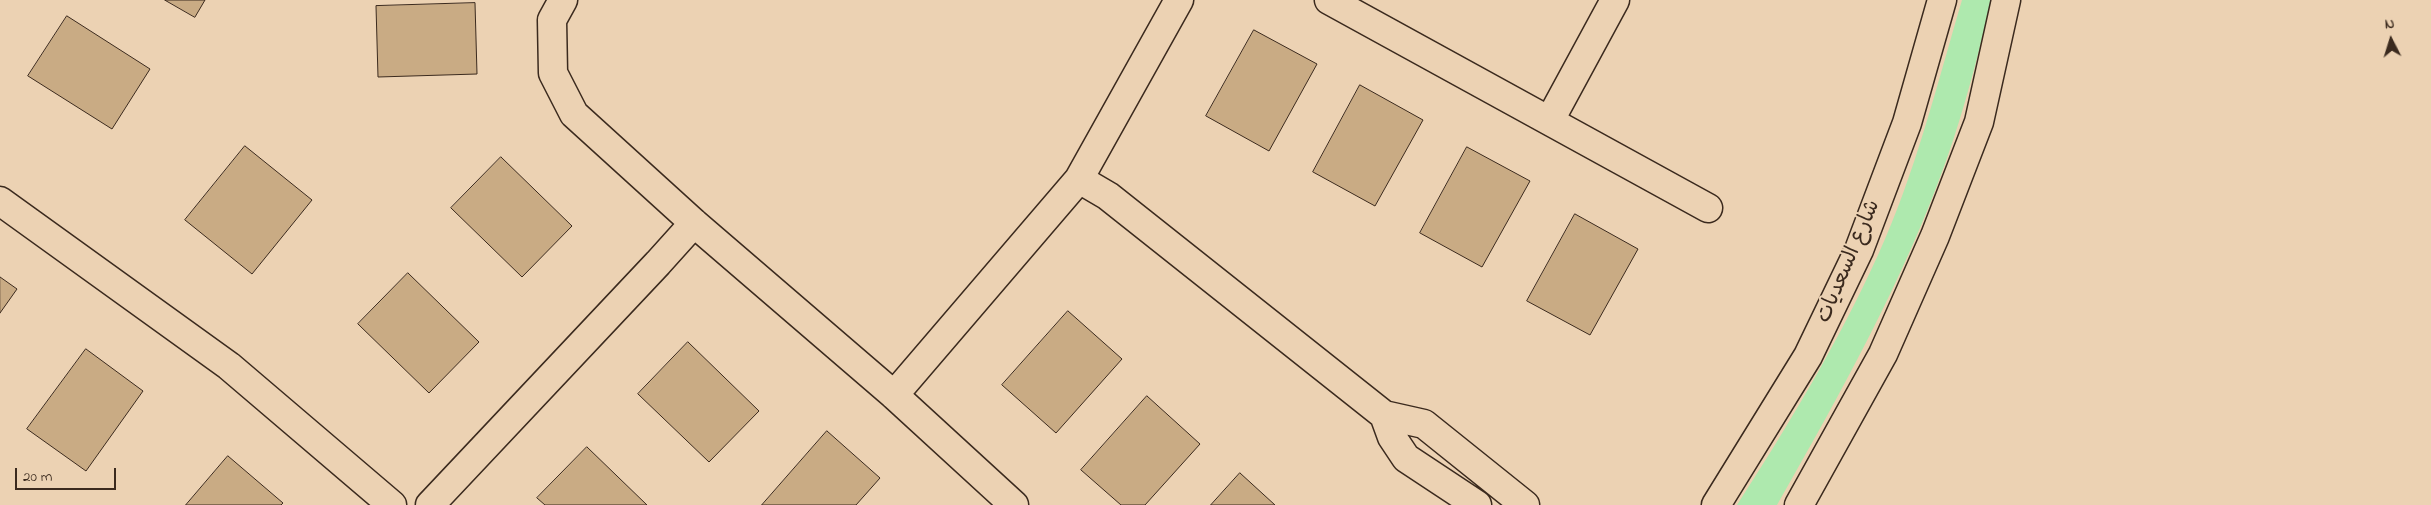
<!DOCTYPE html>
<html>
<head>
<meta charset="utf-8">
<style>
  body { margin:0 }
  #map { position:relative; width:2431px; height:505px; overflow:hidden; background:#ecd2b3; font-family:"Indie Flower",sans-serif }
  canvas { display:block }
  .north { position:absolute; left:2366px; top:15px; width:50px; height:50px; -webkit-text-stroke:4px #ecd2b3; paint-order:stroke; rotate:355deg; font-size:14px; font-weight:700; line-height:20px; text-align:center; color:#3b2a1e }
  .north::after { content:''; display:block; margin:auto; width:18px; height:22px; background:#3b2a1e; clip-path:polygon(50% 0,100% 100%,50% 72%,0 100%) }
  .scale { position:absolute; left:15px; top:468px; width:101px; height:22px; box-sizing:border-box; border:2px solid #3b2a1e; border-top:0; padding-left:6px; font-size:15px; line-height:18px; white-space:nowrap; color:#3b2a1e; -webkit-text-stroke:4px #ecd2b3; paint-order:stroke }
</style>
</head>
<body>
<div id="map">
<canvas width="2431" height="505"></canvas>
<div class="north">N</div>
<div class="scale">20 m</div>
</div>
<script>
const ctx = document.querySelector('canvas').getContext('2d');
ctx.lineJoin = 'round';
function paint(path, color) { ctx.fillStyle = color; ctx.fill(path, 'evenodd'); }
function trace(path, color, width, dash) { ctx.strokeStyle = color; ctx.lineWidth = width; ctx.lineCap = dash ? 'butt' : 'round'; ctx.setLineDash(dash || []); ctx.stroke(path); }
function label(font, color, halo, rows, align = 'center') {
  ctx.font = font + ' "Indie Flower","Playpen Sans Arabic",sans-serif'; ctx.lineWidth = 4; ctx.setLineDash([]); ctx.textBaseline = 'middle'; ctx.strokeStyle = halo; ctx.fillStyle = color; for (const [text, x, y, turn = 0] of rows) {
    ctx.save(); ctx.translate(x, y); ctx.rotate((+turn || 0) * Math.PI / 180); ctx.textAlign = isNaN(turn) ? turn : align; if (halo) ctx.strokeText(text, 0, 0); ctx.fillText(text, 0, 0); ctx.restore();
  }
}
const green = new Path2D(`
  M 1962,0 L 1992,0 C 1978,54 1965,108 1946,161 C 1903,282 1840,394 1777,505 L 1737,505 C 1788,426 1839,341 1878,255 C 1915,174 1937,85 1962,0 Z`);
const building = new Path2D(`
  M 165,0 L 205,0 L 195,17 Z
  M 475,3 L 477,74 L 378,77 L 376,6 Z
  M 67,16 L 150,69 L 112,129 L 28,76 Z
  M 1254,30 L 1317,64 L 1269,151 L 1206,116 Z
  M 1360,85 L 1423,120 L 1375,206 L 1313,172 Z
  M 245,146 L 312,200 L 252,274 L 185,220 Z
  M 1467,147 L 1530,181 L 1482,267 L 1420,233 Z
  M 501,157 L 572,226 L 522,277 L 451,208 Z
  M 1575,214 L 1638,249 L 1590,335 L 1527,301 Z
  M 408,273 L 479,342 L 429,393 L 358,324 Z
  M 0,277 L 17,289 L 0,313 Z
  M 1068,311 L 1122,359 L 1056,433 L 1002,385 Z
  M 688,342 L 759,411 L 709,462 L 638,394 Z
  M 86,349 L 143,391 L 86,471 L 27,429 Z
  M 1147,396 L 1200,444 L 1145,505 L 1121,505 L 1081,470 Z
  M 827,431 L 880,478 L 856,505 L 762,505 Z
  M 587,447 L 647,505 L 545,505 L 537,498 Z
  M 228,456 L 283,503 L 281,505 L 186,505 Z
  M 1240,473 L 1275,505 L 1211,505 Z`);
const street = new Path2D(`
  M 563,0 L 552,20 L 553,73 L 574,114 L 694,223 L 894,395 L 1014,505
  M 1329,0 L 1708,208
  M 1550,120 L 1615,0
  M 1079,179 L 1108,196 L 1384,415 L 1392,437 L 1406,458 L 1477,505
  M 0,201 L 229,366 L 392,505
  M 894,395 L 1079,179 L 1179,0
  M 1384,415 L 1424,424 L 1525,505
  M 430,505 L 658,263 L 694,223`);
const secondary = new Path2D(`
  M 1716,505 L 1808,356 L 1859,250 L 1907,123 L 1942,0
  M 1799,505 L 1883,354 L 1935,236 L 1979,122 L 2006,0`);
const streetNames = [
  ["شارع السعديات",1850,262,-67]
];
paint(green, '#aee9ae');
paint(building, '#c9ab84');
trace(building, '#3b2a1e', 1);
trace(street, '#3b2a1e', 31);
trace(secondary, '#3b2a1e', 31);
trace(street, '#ecd2b3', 28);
trace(secondary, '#ecd2b3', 28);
label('21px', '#3b2a1e', '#ecd2b3', streetNames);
</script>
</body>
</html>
